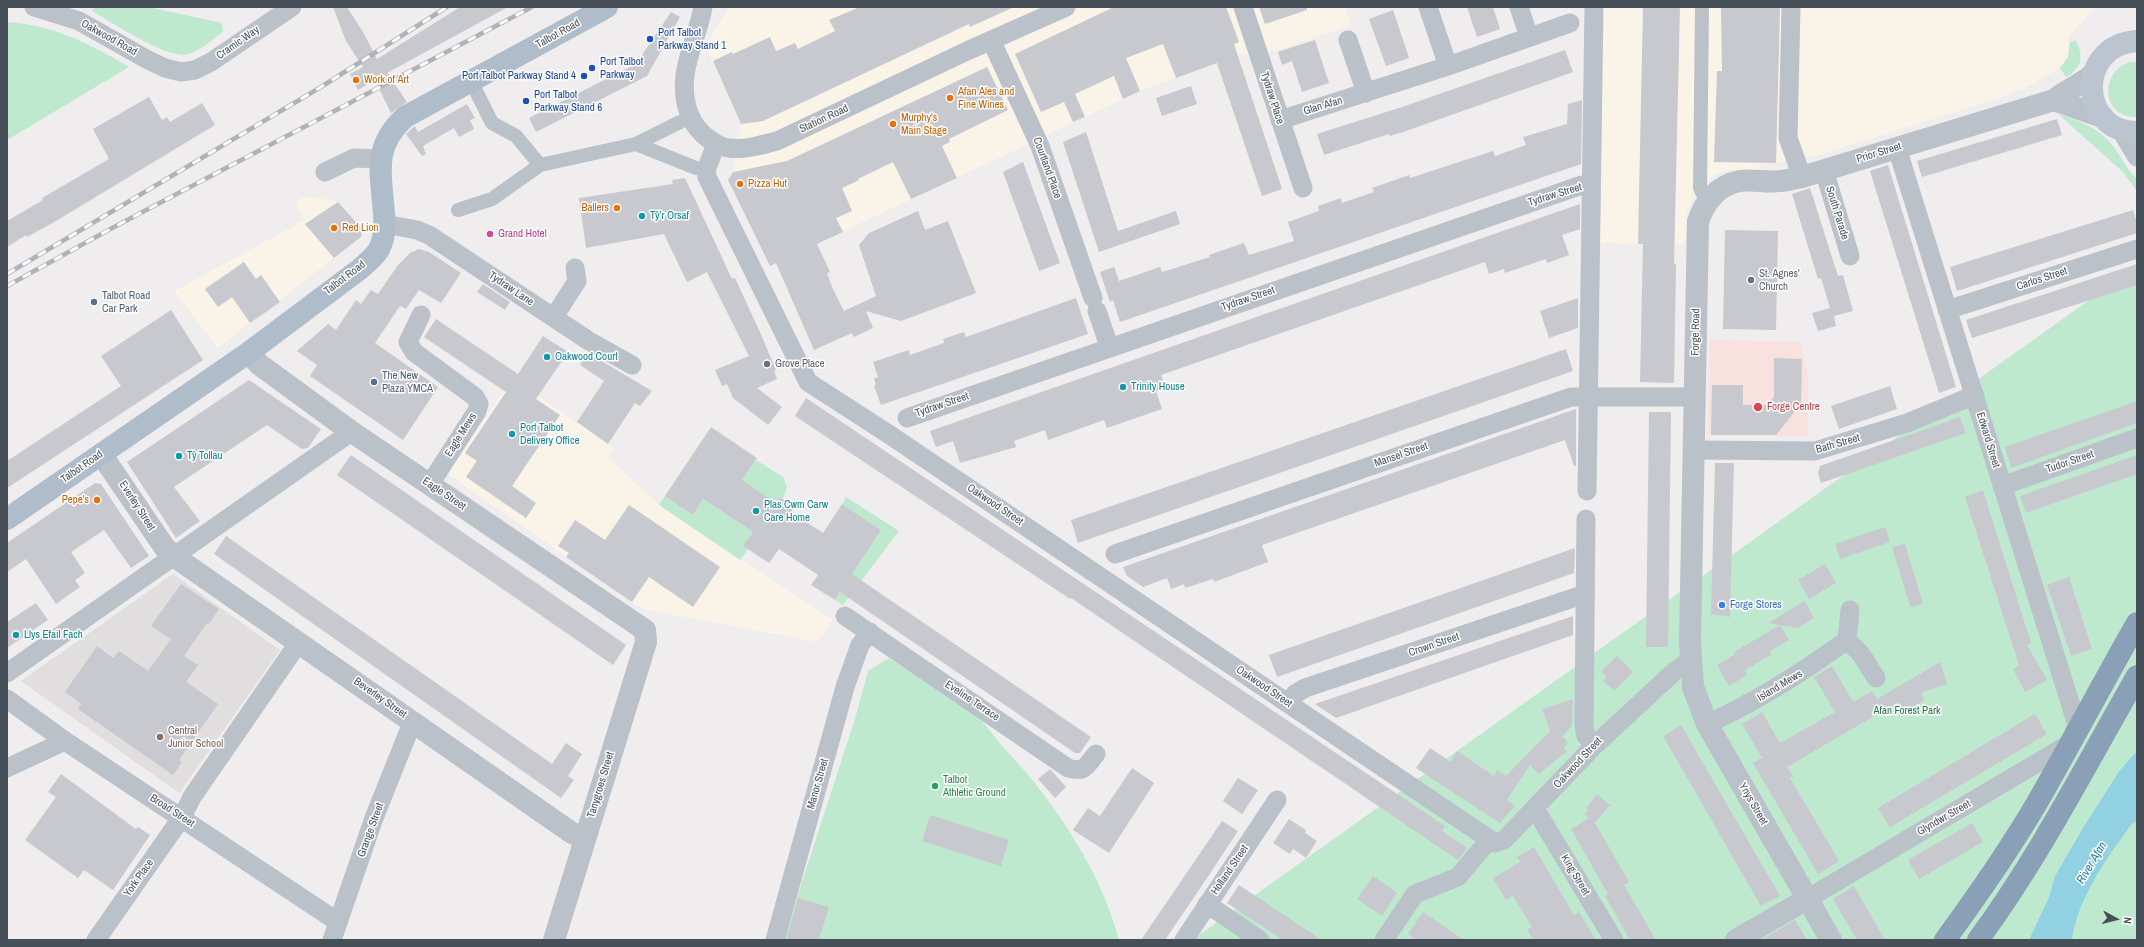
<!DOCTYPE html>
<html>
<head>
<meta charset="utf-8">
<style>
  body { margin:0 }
  #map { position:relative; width:2144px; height:947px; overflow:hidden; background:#efeded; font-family:"Archivo Narrow",sans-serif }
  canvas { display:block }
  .frame { position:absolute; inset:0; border:8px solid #475058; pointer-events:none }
  .north { position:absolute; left:2096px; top:899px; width:40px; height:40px; -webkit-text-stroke:3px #fff; paint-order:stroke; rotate:97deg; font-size:11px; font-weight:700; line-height:16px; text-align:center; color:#475058 }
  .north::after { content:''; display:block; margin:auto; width:14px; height:18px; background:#475058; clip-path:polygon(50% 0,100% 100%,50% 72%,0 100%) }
</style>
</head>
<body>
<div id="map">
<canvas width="2144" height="947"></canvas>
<div class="frame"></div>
<div class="north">N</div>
</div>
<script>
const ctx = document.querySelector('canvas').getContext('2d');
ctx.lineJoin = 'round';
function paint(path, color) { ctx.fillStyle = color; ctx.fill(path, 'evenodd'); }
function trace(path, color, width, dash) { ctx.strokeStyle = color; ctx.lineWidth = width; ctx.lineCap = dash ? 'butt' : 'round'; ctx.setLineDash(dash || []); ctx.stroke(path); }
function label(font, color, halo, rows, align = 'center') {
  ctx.font = font + ' "Archivo Narrow",sans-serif'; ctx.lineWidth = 3; ctx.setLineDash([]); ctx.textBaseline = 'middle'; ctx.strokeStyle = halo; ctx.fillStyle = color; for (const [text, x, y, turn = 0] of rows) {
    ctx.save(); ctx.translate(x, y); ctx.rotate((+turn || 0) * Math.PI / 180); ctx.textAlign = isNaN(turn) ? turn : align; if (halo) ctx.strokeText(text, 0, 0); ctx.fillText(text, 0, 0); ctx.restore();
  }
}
const commercial = new Path2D(`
  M 729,7 L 1345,7 L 1351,25 L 1274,51 L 1242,54 L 1140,91 L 770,266 L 728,180 L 733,172 L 741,124 L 705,46 Z
  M 1603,7 L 2096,7 L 2069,36 L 2068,57 L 2060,68 L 2029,86 L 2000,98 L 1818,155 L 1776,163 L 1761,163 L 1760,171 L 1728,170 L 1716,174 L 1700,188 L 1691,201 L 1686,216 L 1686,239 L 1683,245 L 1600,243 Z
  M 313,197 L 338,202 L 362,229 L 361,237 L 218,348 L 174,291 L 305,220 L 295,202 L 302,198 Z
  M 512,378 L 614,448 L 608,457 L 659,505 L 833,620 L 818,642 L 642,609 L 448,474 Z`);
const education = new Path2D(`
  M 173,574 L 280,650 L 179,793 L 21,681 Z`);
const medical = new Path2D(`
  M 1710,340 L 1800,342 L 1808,374 L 1808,436 L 1708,435 Z`);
const green = new Path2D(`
  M 95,7 L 148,7 L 222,23 L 223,32 C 213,39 201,50 189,54 C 167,60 113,23 92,11 Z
  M 7,22 C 53,25 91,44 129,67 L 7,140 Z
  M 2076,40 C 2084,57 2082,68 2066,77 L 2060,68 L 2068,57 L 2070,42 Z
  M 2130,62 L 2137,62 L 2137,117 C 2102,118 2098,73 2130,62 Z
  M 2058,114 C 2079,120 2103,130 2115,149 C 2123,160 2127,170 2137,179 L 2137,191 L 2123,172 Z
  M 2137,266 L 2137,940 L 1192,940 Z
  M 756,460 L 783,477 L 787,487 L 783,499 L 779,497 L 775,503 L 748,492 L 729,461 L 747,473 Z
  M 665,496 L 693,515 L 703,499 L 753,532 L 744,546 L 748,549 L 740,560 L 659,505 Z
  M 846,497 L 899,531 L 843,605 L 835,600 L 881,530 L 842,504 Z
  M 889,658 C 917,676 947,692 973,713 C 986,723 995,739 1007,751 C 1054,801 1102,873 1119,940 L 783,940 L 855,719 L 868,671 Z`);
const water = new Path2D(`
  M 2137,751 L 2137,820 L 2130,826 C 2106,860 2078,897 2072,940 L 2029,940 L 2049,897 L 2055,876 L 2083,828 L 2120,770 Z`);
const building = new Path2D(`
  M 333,7 L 347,7 L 363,32 L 377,59 L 460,7 L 508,7 L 387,73 L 407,102 L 391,113 L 375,80 L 358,90 L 350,74 L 363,67 L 346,41 Z
  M 860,7 L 1014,7 L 970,27 L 969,24 L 763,121 L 741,124 L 713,61 L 732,52 L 733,54 L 770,37 L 776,51 L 795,43 L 798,49 L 835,31 L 829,20 Z
  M 1114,7 L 1226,7 L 1239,42 L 1234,44 L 1282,189 L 1262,196 L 1217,63 L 1176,78 L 1163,44 L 1126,58 L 1140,91 L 1123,99 L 1114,76 L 1075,94 L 1085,117 L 1073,122 L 1064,102 L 1041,112 L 1015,54 Z
  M 1259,7 L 1307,7 L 1307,10 L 1265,24 Z
  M 1467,7 L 1493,7 L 1500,29 L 1477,37 Z
  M 1643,7 L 1680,7 L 1674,264 L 1676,264 L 1674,383 L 1640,382 L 1643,244 L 1638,244 Z
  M 1721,7 L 1780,7 L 1776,163 L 1714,162 L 1717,71 L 1722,71 Z
  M 1393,10 L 1409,58 L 1386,66 L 1369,19 Z
  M 671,12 L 680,17 L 647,76 L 536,132 L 529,118 L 636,64 Z
  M 1315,40 L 1329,83 L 1302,92 L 1292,61 L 1282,65 L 1278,52 Z
  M 1565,50 L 1573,72 L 1406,131 L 1390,136 L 1389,134 L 1324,155 L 1317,134 L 1405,106 Z
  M 987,67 L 1008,110 L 949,139 L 950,142 L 942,146 L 957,178 L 911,199 L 893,162 L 858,179 L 859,180 L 842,188 L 852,211 L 836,218 L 843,232 L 817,244 L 830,272 L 827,273 L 832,287 L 844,311 L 876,296 L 859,245 L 869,233 L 918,211 L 925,230 L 948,221 L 976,293 L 901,321 L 866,311 L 873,328 L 854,337 L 852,333 L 814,350 L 776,263 L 770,266 L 728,180 L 733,172 L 787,161 Z
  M 1191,86 L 1197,104 L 1162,116 L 1156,98 Z
  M 149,97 L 162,120 L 167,117 L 170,122 L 202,103 L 215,125 L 56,221 L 27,237 L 26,235 L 7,247 L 7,221 L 43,200 L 42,198 L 109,159 L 93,129 Z
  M 1582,100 L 1581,164 L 1120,322 L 1113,300 L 1110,302 L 1100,272 L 1114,267 L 1119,281 L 1160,267 L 1162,272 L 1210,257 L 1209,255 L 1244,243 L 1249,255 L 1294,241 L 1288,222 L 1319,211 L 1318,206 L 1341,198 L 1342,203 L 1374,192 L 1372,188 L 1409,175 L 1410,178 L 1493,151 L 1495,156 L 1526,145 L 1523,137 L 1567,124 L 1568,104 Z
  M 467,104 L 475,118 L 470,120 L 474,129 L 459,137 L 454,128 L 423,146 L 426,154 L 422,156 L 406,134 L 415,126 L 418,132 Z
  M 2057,119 L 2062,135 L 1922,177 L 1917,161 Z
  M 1086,132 L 1118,231 L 1176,211 L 1180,224 L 1099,252 L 1063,142 Z
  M 1023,162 L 1060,263 L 1039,271 L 1003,172 Z
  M 1888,165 L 1956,387 L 1939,393 L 1870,171 Z
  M 685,178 L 732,279 L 735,278 L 759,330 L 776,370 L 774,371 L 777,379 L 757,388 L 782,407 L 768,425 L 733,398 L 727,384 L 722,386 L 715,370 L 749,356 L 707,272 L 687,282 L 664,234 L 586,248 L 579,198 L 673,184 L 672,180 Z
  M 1810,188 L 1838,276 L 1843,275 L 1853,311 L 1834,316 L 1836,326 L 1818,331 L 1812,313 L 1830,308 L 1821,278 L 1818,279 L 1792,194 Z
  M 338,202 L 362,229 L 361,237 L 334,258 L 305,224 Z
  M 1580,204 L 1580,229 L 1562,235 L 1569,255 L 1547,263 L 1546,259 L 1505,273 L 1504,269 L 1489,274 L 1485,262 L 1161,375 L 1166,388 L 1156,391 L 1162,409 L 1107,428 L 1104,420 L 1048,440 L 1045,430 L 1014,441 L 1016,447 L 960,463 L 953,441 L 936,447 L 930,431 Z
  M 2133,210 L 2137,223 L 2137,233 L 1957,291 L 1950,267 Z
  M 1725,230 L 1778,231 L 1776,330 L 1723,329 Z
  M 419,249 L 429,252 L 461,273 L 441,303 L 419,290 L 406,309 L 400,306 L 375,343 L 438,387 L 403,440 L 310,376 L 317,365 L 297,351 L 328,324 L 336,330 L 356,300 L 361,304 L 371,290 L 378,294 L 398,265 L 410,253 Z
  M 244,262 L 256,279 L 261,275 L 280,302 L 250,323 L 232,297 L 218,307 L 205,289 Z
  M 2137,264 L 2137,285 L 1972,338 L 1966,320 Z
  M 483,284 L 510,302 L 505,310 L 477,292 Z
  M 1076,298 L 1088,334 L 881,405 L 874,386 L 876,385 L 874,379 L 878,377 L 873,362 L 909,350 L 910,355 L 944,343 L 943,339 L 964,332 L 966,337 Z
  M 1578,298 L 1578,328 L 1549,338 L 1540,311 Z
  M 171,310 L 203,360 L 7,488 L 7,461 L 121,386 L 101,356 Z
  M 436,319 L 518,374 L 543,336 L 568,352 L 536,399 L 560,415 L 512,486 L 536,503 L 526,518 L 466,477 L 477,461 L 465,453 L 506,392 L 424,337 Z
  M 1566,349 L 1573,371 L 1078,543 L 1071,520 Z
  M 588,353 L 652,391 L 640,406 L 635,403 L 608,444 L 577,422 L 604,381 L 580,365 Z
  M 1774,358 L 1802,359 L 1801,404 L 1776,435 L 1711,435 L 1712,385 L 1743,385 L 1743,405 L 1766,405 L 1774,397 Z
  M 249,380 L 321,429 L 308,448 L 302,449 L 267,425 L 174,487 L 200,521 L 176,538 L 127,462 Z
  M 1890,386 L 1897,409 L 1839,429 L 1831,406 Z
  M 806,398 L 1445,826 L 1442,831 L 1467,848 L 1463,854 L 1458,860 L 1071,598 L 1070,599 L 795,416 Z
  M 2137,401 L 2137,423 L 2011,468 L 2005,447 Z
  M 1576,409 L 1576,466 L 1574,466 L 1565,440 L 1262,545 L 1268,562 L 1214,582 L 1213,579 L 1185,588 L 1184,584 L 1171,589 L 1167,578 L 1143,587 L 1127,576 L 1123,567 Z
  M 1649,412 L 1671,412 L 1668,647 L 1646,647 Z
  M 1960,417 L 1966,433 L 1821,483 L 1818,473 L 1820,466 Z
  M 711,427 L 757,458 L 742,480 L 776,503 L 779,497 L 795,507 L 791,512 L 823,533 L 842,504 L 881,530 L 852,574 L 1091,737 L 1080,753 L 1075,753 L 840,592 L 835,600 L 811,585 L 818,575 L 779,549 L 769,563 L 743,546 L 753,532 L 703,499 L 693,515 L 665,496 Z
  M 351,455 L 626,645 L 613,665 L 337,475 Z
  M 2137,455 L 2137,474 L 2026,513 L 2020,496 Z
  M 1715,463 L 1734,463 L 1730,617 L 1711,614 Z
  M 95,483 L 101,484 L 149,556 L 131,568 L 104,530 L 71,552 L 85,573 L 75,580 L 80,587 L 56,604 L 26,559 L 7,572 L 7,543 Z
  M 1983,490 L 2031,643 L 2027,645 L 2047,680 L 2025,692 L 2013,669 L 2019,665 L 1965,497 Z
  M 629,505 L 720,567 L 693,607 L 649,577 L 632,602 L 566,557 L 569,553 L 558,546 L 575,520 L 605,540 Z
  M 1885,527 L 1890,542 L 1840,559 L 1835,544 Z
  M 226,536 L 552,764 L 566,743 L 582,754 L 568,776 L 574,780 L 561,798 L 214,554 Z
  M 1905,544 L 1923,604 L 1910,607 L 1892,547 Z
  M 1575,548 L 1574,573 L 1277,677 L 1269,655 Z
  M 1825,564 L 1836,583 L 1809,599 L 1798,580 Z
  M 2069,577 L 2092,649 L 2071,656 L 2047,585 Z
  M 181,584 L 219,609 L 209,624 L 207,623 L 184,656 L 198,665 L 186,682 L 218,704 L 179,760 L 182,762 L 173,775 L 78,709 L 81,704 L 65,692 L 97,646 L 113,658 L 119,651 L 148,671 L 171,639 L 151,626 Z
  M 1805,601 L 1814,618 L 1798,628 L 1768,623 Z
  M 36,603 L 48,620 L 7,648 L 7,622 Z
  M 1573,616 L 1573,635 L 1336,718 L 1315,704 Z
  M 1780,625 L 1789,640 L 1770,651 L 1772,654 L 1745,670 L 1747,675 L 1729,686 L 1717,665 L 1735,654 L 1734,652 Z
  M 1617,656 L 1633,672 L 1614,691 L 1603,681 L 1607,677 L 1601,671 Z
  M 1940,662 L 1947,684 L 1921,693 L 1925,700 L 1904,712 L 1898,702 L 1787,767 L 1793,776 L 1790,778 L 1839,861 L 1818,874 L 1753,763 L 1762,758 L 1742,724 L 1762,712 L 1780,743 L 1835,712 L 1814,677 L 1832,666 L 1853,702 L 1872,691 L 1877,699 Z
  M 1573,699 L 1572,726 L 1562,736 L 1568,742 L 1564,748 L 1567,751 L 1539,774 L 1530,765 L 1507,800 L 1515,806 L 1500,823 L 1416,768 L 1430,748 L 1451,762 L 1457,751 L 1494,776 L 1497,770 L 1506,776 L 1550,731 L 1542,709 Z
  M 2035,714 L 2047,734 L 1890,827 L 1878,808 Z
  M 1681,725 L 1780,896 L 1761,906 L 1663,736 Z
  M 1132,768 L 1154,783 L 1109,853 L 1073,830 L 1088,808 L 1100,816 Z
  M 1050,769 L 1066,787 L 1055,798 L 1038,779 Z
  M 61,774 L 136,829 L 138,827 L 150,835 L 113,890 L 84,870 L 78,878 L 25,840 L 56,797 L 48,792 Z
  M 1238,778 L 1258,790 L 1242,814 L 1223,801 Z
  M 1597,794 L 1610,805 L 1595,823 L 1629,882 L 1624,885 L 1656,940 L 1630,940 L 1605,896 L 1608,894 L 1571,829 L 1589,818 L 1585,814 L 1588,810 L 1586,808 Z
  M 930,815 L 1009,840 L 1001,866 L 922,841 Z
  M 1289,819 L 1306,830 L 1305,833 L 1317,841 L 1306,858 L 1293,849 L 1290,854 L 1273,843 Z
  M 1222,821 L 1238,831 L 1205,881 L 1165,940 L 1141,940 Z
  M 1972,823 L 1983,842 L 1919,879 L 1908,860 Z
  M 1534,847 L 1574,915 L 1579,912 L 1596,940 L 1533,940 L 1527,930 L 1532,927 L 1513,896 L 1506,900 L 1493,878 L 1520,862 L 1517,857 Z
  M 1373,876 L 1397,893 L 1382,916 L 1357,899 Z
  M 1239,885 L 1299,925 L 1321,940 L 1283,940 L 1239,911 L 1227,903 Z
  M 1854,886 L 1869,912 L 1885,940 L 1857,940 L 1833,899 Z
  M 798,898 L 829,907 L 819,940 L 786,940 Z
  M 1423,912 L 1464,940 L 1416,940 L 1408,934 Z
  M 1795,920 L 1807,940 L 1761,940 Z`);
const pedestrian = new Path2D(`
  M 1702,7 L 1700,188 L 1707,202
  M 475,89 L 492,123 L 516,136 L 540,165
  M 636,144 L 680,122
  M 458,210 L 492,199 L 540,165 L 636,144 L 696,168`);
const minor = new Path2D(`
  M 34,7 L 79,21 L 148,60 L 165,68 L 181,72 L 195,70 L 211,62 L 292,7
  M 703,7 C 699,30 688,52 685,75 C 682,101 689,127 712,141 C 717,144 723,148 729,148 C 746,150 761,145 777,141 L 967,51 L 1066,7
  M 1243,7 L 1303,188
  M 1428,7 L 1448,66
  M 1519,7 L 1529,37
  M 1791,7 L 1788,138 L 1802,177
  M 991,40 L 1040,146 L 1093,298
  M 1348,40 L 1366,93
  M 1280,120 L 1448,66 L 1570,23
  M 2120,129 L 2137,157
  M 716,144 L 706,170 L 707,177 L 808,382 L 890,435 L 1495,843 L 1504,840 L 1595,745 L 1676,670 L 1691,661
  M 1824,170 L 1850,256
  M 325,172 L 354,158 L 381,159
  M 385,224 L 417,230 L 429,235 L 589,341 L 632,365
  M 1947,310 L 2137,249
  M 1097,311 L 1109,346
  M 421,315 L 408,342 L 414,352 L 475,397 L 479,404 L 477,411 L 430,484
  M 554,317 L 577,281 L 575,268
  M 907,418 L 1582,185 L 1590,185
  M 1693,450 L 1815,451 L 1907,423 L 1975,395
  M 2002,486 L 2137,438
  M 1587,491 L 1594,7
  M 1586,519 L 1584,725 L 1586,736 L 1595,745
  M 1115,554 L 1571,397 L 1695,397
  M 1850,610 L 1847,640 L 1861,654 L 1876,678
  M 845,616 L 1068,768 C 1085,773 1086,766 1096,754
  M 7,673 L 344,437 L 349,430
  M 7,699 L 65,741 L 338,922
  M 1288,703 L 1295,694 L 1305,688 L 1585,594
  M 1707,724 C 1758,701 1803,672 1847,640
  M 7,768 L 65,741
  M 1534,811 L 1540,817 L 1614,940
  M 1807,899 L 2064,747 L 2071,742 L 2077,725 L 1897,148
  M 1207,904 L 1260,940
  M 96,940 L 182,817 L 192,797 L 299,642
  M 332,940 L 374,818 L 408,733 L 415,722
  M 775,940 L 845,687 L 860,645 L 870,632
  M 1184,940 L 1277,800
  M 1384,940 L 1415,894 L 1458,877 L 1489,840`);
const tertiary = new Path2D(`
  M 2054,100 L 2103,117
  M 248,353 L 260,365 L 349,430 L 645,630 L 646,642 L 554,940
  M 101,454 L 165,548 L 175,557 L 572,833 L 585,838
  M 1736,940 L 1807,899
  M 1831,940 L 1707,724 L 1693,687 L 1690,642 L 1698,222 C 1704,202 1718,185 1740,181 C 1753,179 1767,183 1780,181 C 1787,181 1795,178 1802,177 L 2054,100 C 2066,90 2080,85 2092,75`);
const secondary = new Path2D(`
  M 2137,41 C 2075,45 2079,133 2137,132`);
const primary = new Path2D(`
  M 7,519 L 248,353 L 360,269 C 366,263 375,257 379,249 C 385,238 385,226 384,213 C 381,174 372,147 405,117 L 607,7`);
const motorway = new Path2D(`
  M 1945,940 C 1978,895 2010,849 2038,801 C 2072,742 2103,682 2137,623
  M 1978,940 C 2039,857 2086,765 2137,676`);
const rail = new Path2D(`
  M 7,274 L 321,87 L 447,7
  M 7,286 L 114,227 L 532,7`);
const markers = [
  [650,39,4,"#1a4fb4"],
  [592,68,4,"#1a4fb4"],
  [584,76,4,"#1a4fb4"],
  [356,80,4,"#e8710a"],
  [950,98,4,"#e8710a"],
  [526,101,4,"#1a4fb4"],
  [893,124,4,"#e8710a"],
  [740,184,4,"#e8710a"],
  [617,208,4,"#e8710a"],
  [642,216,4,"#0f9aa8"],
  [334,228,4,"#e8710a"],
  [490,234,4,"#d1479c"],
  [1751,280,4,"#6b7280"],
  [94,302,4,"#5c6f8a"],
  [547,357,4,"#0f9aa8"],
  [767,364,4,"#6b7280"],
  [374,382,4,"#5c6f8a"],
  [1123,387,4,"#0f9aa8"],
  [1758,407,5,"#e0444e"],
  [512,434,4,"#0f9aa8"],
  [179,456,4,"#0f9aa8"],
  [97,500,4,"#e8710a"],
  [756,511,4,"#0f9aa8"],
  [1722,605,4,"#3f7fe0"],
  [16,635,4,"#0f9aa8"],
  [160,737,4,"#8d6e63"],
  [935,786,4,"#2e9e5b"]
];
const transitNames = [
  ["Port Talbot",658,33],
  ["Parkway Stand 1",658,46],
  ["Port Talbot",600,62],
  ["Parkway",600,75],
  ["Port Talbot Parkway Stand 4",576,76,"right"],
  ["Port Talbot",534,95],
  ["Parkway Stand 6",534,108]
];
const streetNames = [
  ["Talbot Road",558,34,-29],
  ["Oakwood Road",109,38,29],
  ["Cramic Way",238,43,-35],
  ["Tydraw Place",1272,98,72],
  ["Glan Afan",1323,106,-17],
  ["Station Road",824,119,-25],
  ["Prior Street",1879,153,-17],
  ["Courtland Place",1047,168,70],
  ["Tydraw Street",1555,195,-17],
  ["South Parade",1837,213,73],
  ["Talbot Road",345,278,-37],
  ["Carlos Street",2042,279,-18],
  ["Tydraw Lane",511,289,34],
  ["Tydraw Street",1248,299,-19],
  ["Forge Road",1696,332,-89],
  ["Tydraw Street",942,405,-19],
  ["Eagle Mews",461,435,-58],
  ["Edward Street",1988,440,73],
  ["Bath Street",1838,444,-16],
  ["Mansel Street",1401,455,-19],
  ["Tudor Street",2070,462,-19],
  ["Talbot Road",82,467,-35],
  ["Eagle Street",444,494,34],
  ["Oakwood Street",995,505,34],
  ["Everley Street",137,506,57],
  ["Crown Street",1434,645,-19],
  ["Island Mews",1780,686,-31],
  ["Oakwood Street",1264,687,34],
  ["Beverley Street",380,698,35],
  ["Eveline Terrace",972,701,34],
  ["Oakwood Street",1578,763,-47],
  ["Manor Street",818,784,-74],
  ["Tanygroes Street",601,785,-73],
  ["Ynys Street",1753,804,60],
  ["Broad Street",172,811,33],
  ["Glyndwr Street",1944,818,-30],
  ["Grange Street",371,830,-70],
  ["Holland Street",1230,870,-56],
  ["King Street",1575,875,59],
  ["York Place",139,878,-55]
];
const foodNames = [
  ["Work of Art",364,80],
  ["Afan Ales and",958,92],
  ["Fine Wines",958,105],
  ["Murphy's",901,118],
  ["Main Stage",901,131],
  ["Pizza Hut",748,184],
  ["Ballers",609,208,"right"],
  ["Red Lion",342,228],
  ["Pepe's",89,500,"right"]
];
const cultureNames = [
  ["Tŷ’r Orsaf",650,216],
  ["Oakwood Court",555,357],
  ["Trinity House",1131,387],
  ["Port Talbot",520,428],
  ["Delivery Office",520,441],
  ["Tŷ Tollau",187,456],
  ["Plas Cwm Carw",764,505],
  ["Care Home",764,518],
  ["Llys Efail Fach",24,635]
];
const hotelNames = [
  ["Grand Hotel",498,234]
];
const worshipNames = [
  ["St. Agnes'",1759,274],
  ["Church",1759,287],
  ["Grove Place",775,364]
];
const serviceNames = [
  ["Talbot Road",102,296],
  ["Car Park",102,309],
  ["The New",382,376],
  ["Plaza YMCA",382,389]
];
const healthNames = [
  ["Forge Centre",1767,407]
];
const shopNames = [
  ["Forge Stores",1730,605]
];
const parkNames = [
  ["Afan Forest Park",1907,711]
];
const educationNames = [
  ["Central",168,731],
  ["Junior School",168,744]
];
const leisureNames = [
  ["Talbot",943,780],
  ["Athletic Ground",943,793]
];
const waterNames = [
  ["River Afan",2092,863,-59]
];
paint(commercial, '#f9f4e7');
paint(education, '#e0dede');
paint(medical, '#f8e1df');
paint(green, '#bfe9cf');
paint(water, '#91d1e2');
paint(building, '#c7c9cf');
trace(pedestrian, '#bac1c8', 14);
trace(minor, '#bac1c8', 19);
trace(tertiary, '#bac1c8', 22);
trace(secondary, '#bcc5cf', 22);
trace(primary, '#afbcc9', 22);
trace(motorway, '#89a0b7', 22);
trace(rail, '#b0b2b7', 4.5);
trace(rail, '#fff', 3, [9]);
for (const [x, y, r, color] of markers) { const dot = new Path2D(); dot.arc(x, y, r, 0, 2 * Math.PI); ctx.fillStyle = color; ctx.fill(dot); trace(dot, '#fff', 1.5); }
label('11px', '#164399', '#fff', transitNames, 'left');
label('11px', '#475058', '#fff', streetNames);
label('11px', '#c56008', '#fff', foodNames, 'left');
label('11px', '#0d838f', '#fff', cultureNames, 'left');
label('11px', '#b23c85', '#fff', hotelNames, 'left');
label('11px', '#5b616d', '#fff', worshipNames, 'left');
label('11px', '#4e5e75', '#fff', serviceNames, 'left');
label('11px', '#be3a42', '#fff', healthNames, 'left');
label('11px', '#366cbe', '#fff', shopNames, 'left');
label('11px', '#207249', '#fff', parkNames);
label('11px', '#785e54', '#fff', educationNames, 'left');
label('11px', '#27864d', '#fff', leisureNames, 'left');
label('italic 12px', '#1b7e98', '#fff', waterNames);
</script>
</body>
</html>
